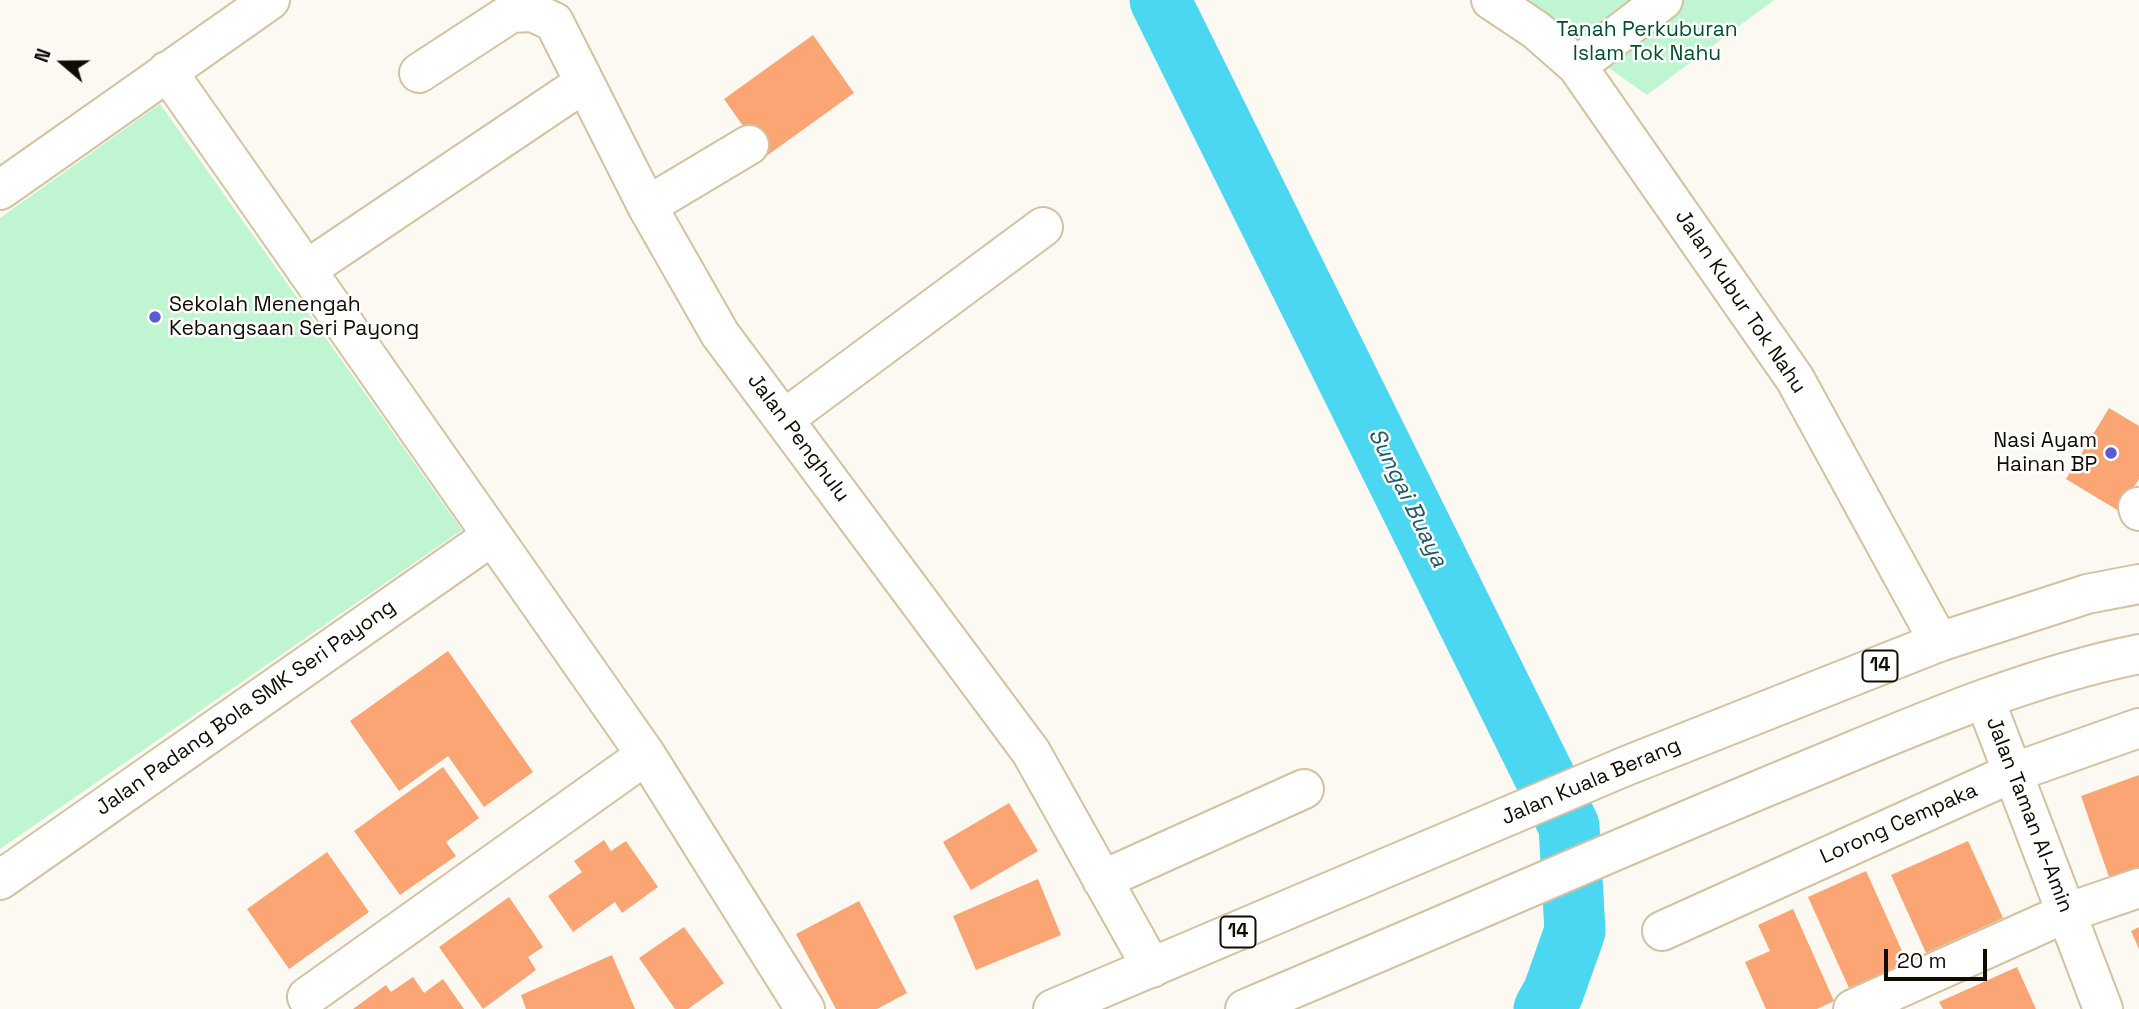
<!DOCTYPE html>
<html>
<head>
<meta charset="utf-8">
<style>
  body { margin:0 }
  #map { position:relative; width:2139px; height:1009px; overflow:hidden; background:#fcf9f2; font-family:"Space Grotesk",sans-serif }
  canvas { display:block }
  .north { position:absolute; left:28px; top:28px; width:70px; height:70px; -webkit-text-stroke:5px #fff; paint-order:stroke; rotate:290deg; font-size:19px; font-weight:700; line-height:28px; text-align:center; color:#110b02 }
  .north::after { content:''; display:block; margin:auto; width:24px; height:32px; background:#110b02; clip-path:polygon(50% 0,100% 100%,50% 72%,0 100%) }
  .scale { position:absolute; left:1884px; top:949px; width:103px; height:32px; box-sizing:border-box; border:4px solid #110b02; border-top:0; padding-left:9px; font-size:21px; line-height:24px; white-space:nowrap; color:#110b02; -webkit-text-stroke:5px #fff; paint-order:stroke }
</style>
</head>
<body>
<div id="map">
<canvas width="2139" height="1009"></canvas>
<div class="north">N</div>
<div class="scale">20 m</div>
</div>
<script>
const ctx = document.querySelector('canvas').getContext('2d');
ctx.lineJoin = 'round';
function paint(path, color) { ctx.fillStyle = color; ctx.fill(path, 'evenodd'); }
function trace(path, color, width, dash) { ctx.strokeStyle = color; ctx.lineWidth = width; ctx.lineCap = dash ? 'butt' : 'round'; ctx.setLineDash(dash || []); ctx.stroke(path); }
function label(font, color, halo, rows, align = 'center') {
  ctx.font = font + ' "Space Grotesk",sans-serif'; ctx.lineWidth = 5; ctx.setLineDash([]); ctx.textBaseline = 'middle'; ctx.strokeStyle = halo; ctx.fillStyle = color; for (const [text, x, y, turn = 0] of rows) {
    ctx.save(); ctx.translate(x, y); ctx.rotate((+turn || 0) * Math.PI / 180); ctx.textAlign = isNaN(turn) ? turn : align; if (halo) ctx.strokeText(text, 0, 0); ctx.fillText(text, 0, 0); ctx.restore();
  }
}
const green = new Path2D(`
  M 1513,0 L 1774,0 L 1647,95 Z
  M 160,104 L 462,530 L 0,849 L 0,218 Z`);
const river = new Path2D(`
  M 1160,0 L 1569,826 L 1575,931 L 1553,993 L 1544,1009`);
const building = new Path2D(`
  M 813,35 L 854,93 L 765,157 L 724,99 Z
  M 2109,408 L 2139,426 L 2139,479 L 2119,511 L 2066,479 Z
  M 448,651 L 533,772 L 484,807 L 448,756 L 399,791 L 350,721 Z
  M 443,767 L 479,818 L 446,842 L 456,856 L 400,895 L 354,831 Z
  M 2139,775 L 2139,867 L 2109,877 L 2081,796 Z
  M 1009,803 L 1038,851 L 971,890 L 943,842 Z
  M 604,840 L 611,851 L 626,841 L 658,887 L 622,913 L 615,902 L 573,932 L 548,896 L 582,872 L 574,861 Z
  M 1968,841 L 2003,918 L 1926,953 L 1891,875 Z
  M 327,852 L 369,912 L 289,969 L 247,909 Z
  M 1866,871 L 1907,962 L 1849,988 L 1808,897 Z
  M 1038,879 L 1061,935 L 976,970 L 953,916 Z
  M 509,897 L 543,947 L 528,957 L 536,970 L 483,1009 L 439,947 Z
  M 859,901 L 907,993 L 877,1009 L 836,1009 L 796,934 Z
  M 1793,909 L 1834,1001 L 1817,1009 L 1766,1009 L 1745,962 L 1770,951 L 1758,925 Z
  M 684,927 L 724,983 L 688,1009 L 675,1009 L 639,958 Z
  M 2139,927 L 2139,949 L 2131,931 Z
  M 612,955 L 635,1009 L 526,1009 L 521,995 Z
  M 2017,967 L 2036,1009 L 1943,1009 L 1939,1002 Z
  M 413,977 L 424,993 L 443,979 L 464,1009 L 353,1009 L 386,985 L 391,992 Z`);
const minor = new Path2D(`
  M 1491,0 L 1536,30 L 1577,66 L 1795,379 L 1939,642
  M 1577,66 L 1663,0
  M 167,71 L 646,755 L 805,1009
  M 419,73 L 511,13 L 533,12 L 554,22 L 647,206 L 720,334 L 1031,752 L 1152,968
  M 0,190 L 270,0
  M 647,206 L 749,145
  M 306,270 L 584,83
  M 784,419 L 1043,227
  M 2138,507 L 2139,511
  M 1985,700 L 2103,1009
  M 0,880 L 492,536
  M 1102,880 L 1304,789
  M 1662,931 L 2012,773 L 2139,728
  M 307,997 L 646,755
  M 1853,1009 L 2066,913 L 2139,888`);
const highway = new Path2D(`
  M 1053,1009 L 1626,766 L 1939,642 L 2087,594 L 2139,584
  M 1245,1009 C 1429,932 1611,851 1795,775 C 1907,729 2020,678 2139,654`);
const markers = [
  [155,317,7,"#5a5bd3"],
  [2111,453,7,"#5a5bd3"]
];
const shields = [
  [1880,666,35],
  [1238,932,35]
];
const shieldNames = [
  ["14",1880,666],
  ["14",1238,932]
];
const parkNames = [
  ["Tanah Perkuburan",1647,30],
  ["Islam Tok Nahu",1647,54]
];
const streetNames = [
  ["Jalan Kubur Tok Nahu",1740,302,56],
  ["Jalan Penghulu",798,438,53],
  ["Jalan Padang Bola SMK Seri Payong",246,708,-35],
  ["Jalan Kuala Berang",1591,782,-23],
  ["Jalan Taman Al-Amin",2029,815,69],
  ["Lorong Cempaka",1899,824,-24]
];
const poiNames = [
  ["Sekolah Menengah",169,305],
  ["Kebangsaan Seri Payong",169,329],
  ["Nasi Ayam",2097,441,"right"],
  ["Hainan BP",2097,465,"right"]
];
const waterNames = [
  ["Sungai Buaya",1407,498,64]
];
paint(green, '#bff6d1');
trace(river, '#4bd6f1', 61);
paint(building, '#fca574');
trace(minor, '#d3c2a0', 42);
trace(highway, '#d3c2a0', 42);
trace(minor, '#fff', 38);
trace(highway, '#fff', 38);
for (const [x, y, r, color] of markers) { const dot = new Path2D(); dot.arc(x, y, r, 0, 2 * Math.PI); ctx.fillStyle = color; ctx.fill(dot); trace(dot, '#fff', 2.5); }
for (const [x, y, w] of shields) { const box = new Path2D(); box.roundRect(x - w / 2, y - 15.5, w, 31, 5); ctx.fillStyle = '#fff'; ctx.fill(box); trace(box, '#110b02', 2); }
label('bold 19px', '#110b02', null, shieldNames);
label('21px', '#02502c', '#fff', parkNames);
label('21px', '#110b02', '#fff', streetNames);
label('21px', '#110b02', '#fff', poiNames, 'left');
label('italic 23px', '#205864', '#fff', waterNames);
</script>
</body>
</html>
